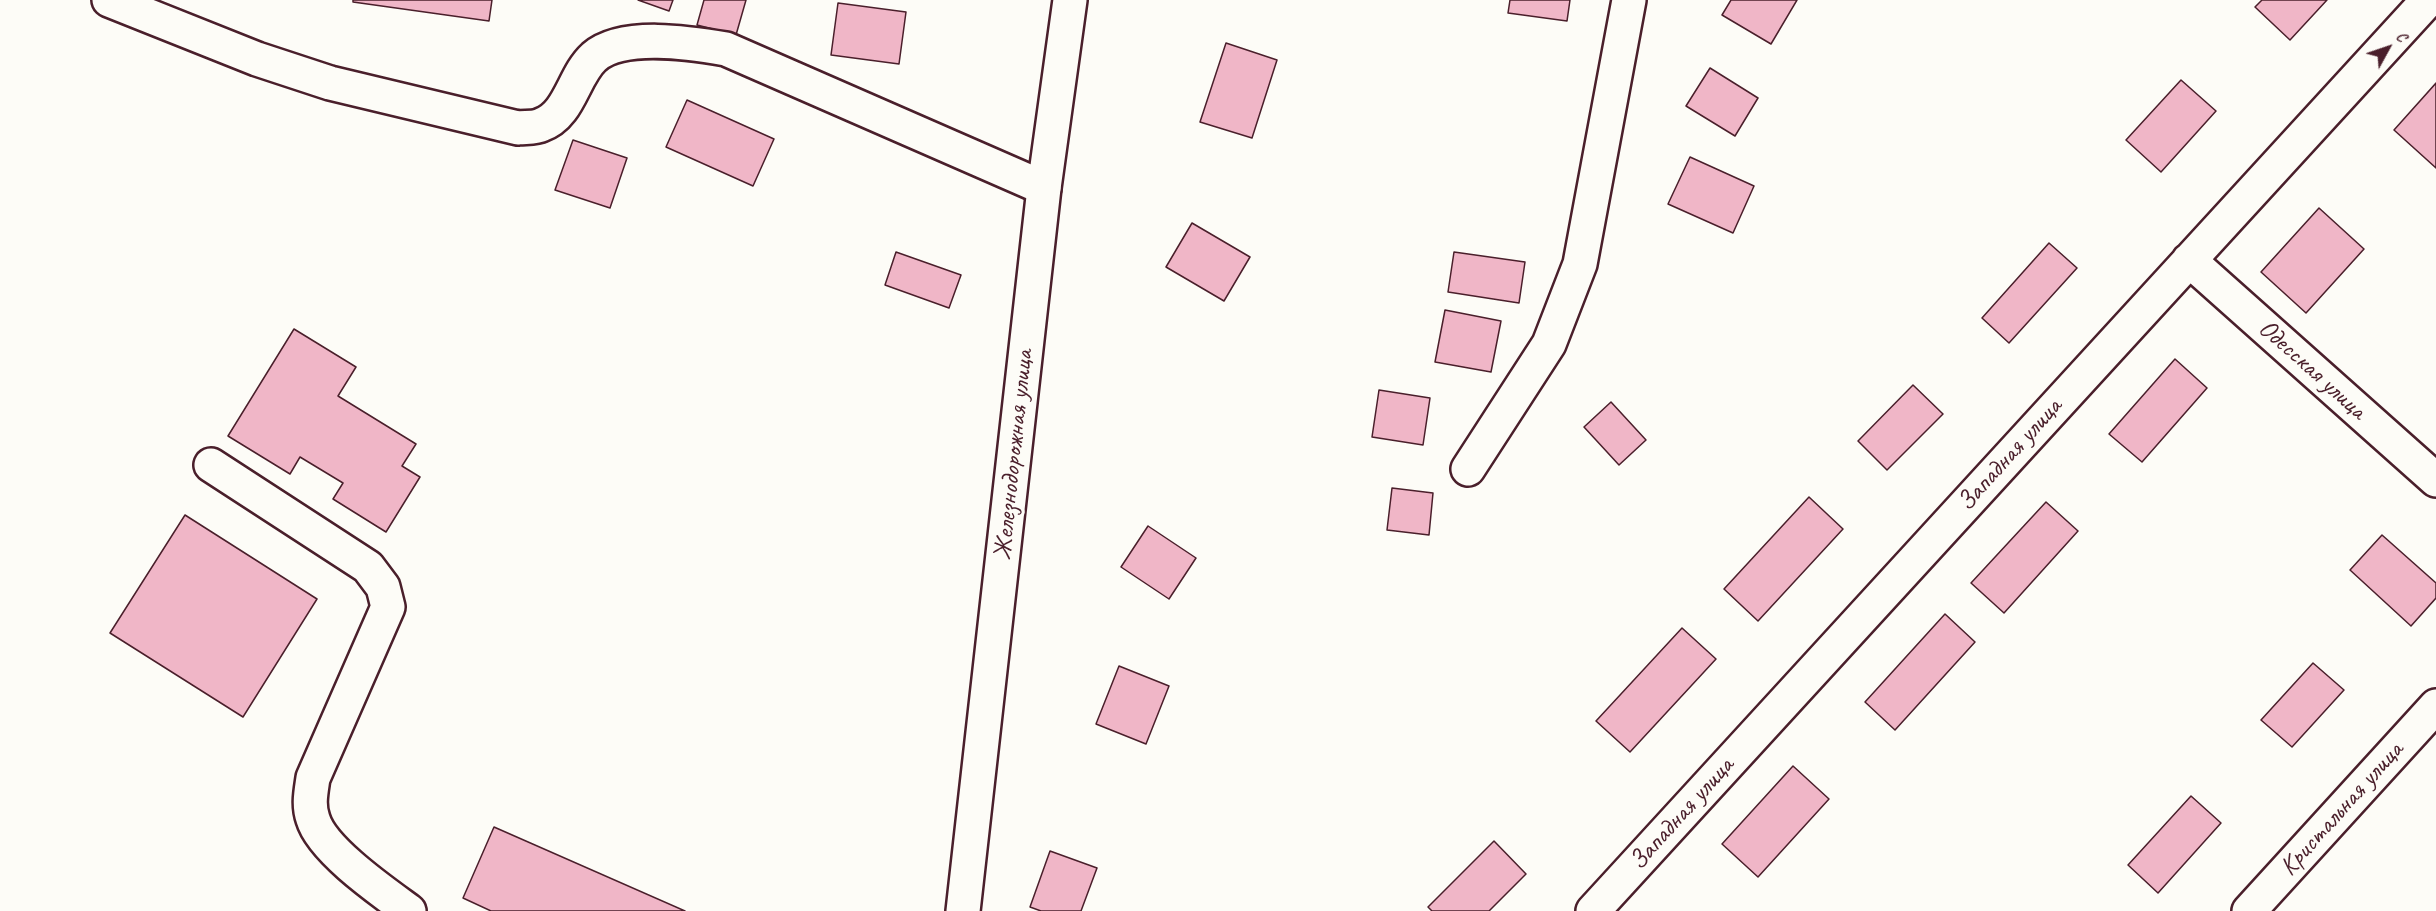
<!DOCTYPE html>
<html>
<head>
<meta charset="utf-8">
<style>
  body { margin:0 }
  #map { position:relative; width:2436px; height:911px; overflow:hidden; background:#fdfcf7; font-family:Caveat,sans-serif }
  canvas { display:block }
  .north { position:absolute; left:2358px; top:18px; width:60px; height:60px; -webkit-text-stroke:4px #fdfcf7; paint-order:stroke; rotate:50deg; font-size:16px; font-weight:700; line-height:24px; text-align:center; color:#4a1f2b }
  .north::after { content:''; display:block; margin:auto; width:21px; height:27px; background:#4a1f2b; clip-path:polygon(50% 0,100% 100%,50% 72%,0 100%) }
</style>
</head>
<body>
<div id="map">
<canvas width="2436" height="911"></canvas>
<div class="north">С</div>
</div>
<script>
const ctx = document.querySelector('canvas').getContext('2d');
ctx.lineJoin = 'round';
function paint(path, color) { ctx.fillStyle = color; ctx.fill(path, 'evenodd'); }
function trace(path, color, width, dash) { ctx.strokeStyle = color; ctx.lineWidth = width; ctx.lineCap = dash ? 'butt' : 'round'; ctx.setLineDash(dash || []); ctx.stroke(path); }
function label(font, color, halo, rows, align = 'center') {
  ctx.font = font + ' Caveat,sans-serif'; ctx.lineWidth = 6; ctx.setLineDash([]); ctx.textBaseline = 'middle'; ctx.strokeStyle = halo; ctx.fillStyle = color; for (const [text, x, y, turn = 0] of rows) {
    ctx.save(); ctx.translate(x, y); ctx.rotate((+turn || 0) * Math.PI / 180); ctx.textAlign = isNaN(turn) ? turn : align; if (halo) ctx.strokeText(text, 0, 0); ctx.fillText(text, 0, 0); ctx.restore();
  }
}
const building = new Path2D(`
  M 353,0 L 492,0 L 489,21 L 353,2 Z
  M 638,0 L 673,0 L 669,11 Z
  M 704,0 L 746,0 L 736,35 L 697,25 Z
  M 1510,0 L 1570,0 L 1567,21 L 1508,13 Z
  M 1731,0 L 1797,0 L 1771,44 L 1722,15 Z
  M 2262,0 L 2327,0 L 2290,40 L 2255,7 Z
  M 838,3 L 906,12 L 899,64 L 831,55 Z
  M 1226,43 L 1277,60 L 1252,138 L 1200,122 Z
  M 1710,68 L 1758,98 L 1735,136 L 1686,106 Z
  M 2181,80 L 2216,111 L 2161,172 L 2126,140 Z
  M 2436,83 L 2436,168 L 2394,130 Z
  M 687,100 L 774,139 L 753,186 L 666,147 Z
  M 573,140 L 627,158 L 610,208 L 555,190 Z
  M 1690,157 L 1754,186 L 1733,233 L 1668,204 Z
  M 2319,208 L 2364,249 L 2306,313 L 2261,272 Z
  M 1192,223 L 1250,257 L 1224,301 L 1166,267 Z
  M 2049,243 L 2077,268 L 2009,343 L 1982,318 Z
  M 896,252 L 961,275 L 949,308 L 885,285 Z
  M 1454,252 L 1525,262 L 1519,303 L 1448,292 Z
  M 1445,310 L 1501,321 L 1491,372 L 1435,362 Z
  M 294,329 L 356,367 L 338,396 L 416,444 L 402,466 L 420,477 L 386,532 L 333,499 L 343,483 L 300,457 L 290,474 L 228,436 Z
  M 2175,359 L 2207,388 L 2142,462 L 2109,434 Z
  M 1913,385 L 1943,414 L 1887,470 L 1858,441 Z
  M 1379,390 L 1430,398 L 1423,445 L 1372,437 Z
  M 1611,402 L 1646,440 L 1619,465 L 1584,427 Z
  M 1392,488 L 1433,493 L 1429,535 L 1387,530 Z
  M 1809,497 L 1843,529 L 1758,621 L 1724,589 Z
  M 2046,502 L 2078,531 L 2004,613 L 1971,583 Z
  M 185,515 L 317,599 L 243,717 L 110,633 Z
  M 1148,526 L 1196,558 L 1169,599 L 1121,567 Z
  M 2382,535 L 2436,583 L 2436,598 L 2411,626 L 2350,570 Z
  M 1945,614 L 1975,642 L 1895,730 L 1865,702 Z
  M 1682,628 L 1716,659 L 1630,752 L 1596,721 Z
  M 2313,663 L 2344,690 L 2292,747 L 2261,720 Z
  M 1119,666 L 1169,686 L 1146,744 L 1096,724 Z
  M 1793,766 L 1829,799 L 1758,877 L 1722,844 Z
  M 2191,796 L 2221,823 L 2158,893 L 2128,865 Z
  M 494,827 L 685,911 L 491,911 L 463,898 Z
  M 1494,841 L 1526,874 L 1489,911 L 1432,911 L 1428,907 Z
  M 1050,851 L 1097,868 L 1081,911 L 1041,911 L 1030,907 Z`);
const minor = new Path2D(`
  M 109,0 L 257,59 L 330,83 L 518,128 C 525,127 535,128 541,125 C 570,115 573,76 594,57 C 623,32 691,43 726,49 L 1044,188
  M 2189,260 L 2436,480
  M 211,465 L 368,567 L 383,587 L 388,607 L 313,778 C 311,792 308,805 313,819 C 322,850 383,892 409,911
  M 1468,469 L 1549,344 L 1580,264 L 1629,0
  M 1593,911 L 2428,0
  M 2249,911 L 2436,706`);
const major = new Path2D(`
  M 963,911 L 1044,188 L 1070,0`);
const streetNames = [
  ["Одесская улица",2312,370,42],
  ["Железнодорожная улица",1014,455,-84],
  ["Западная улица",2010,455,-48],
  ["Кристальная улица",2342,809,-48],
  ["Западная улица",1682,814,-48]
];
paint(building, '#f0b6c7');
trace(building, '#4a1f2b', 1.5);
trace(minor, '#4a1f2b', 38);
trace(major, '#4a1f2b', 38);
trace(minor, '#fdfcf7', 33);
trace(major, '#fdfcf7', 33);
label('26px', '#4a1f2b', '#fdfcf7', streetNames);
</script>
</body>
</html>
